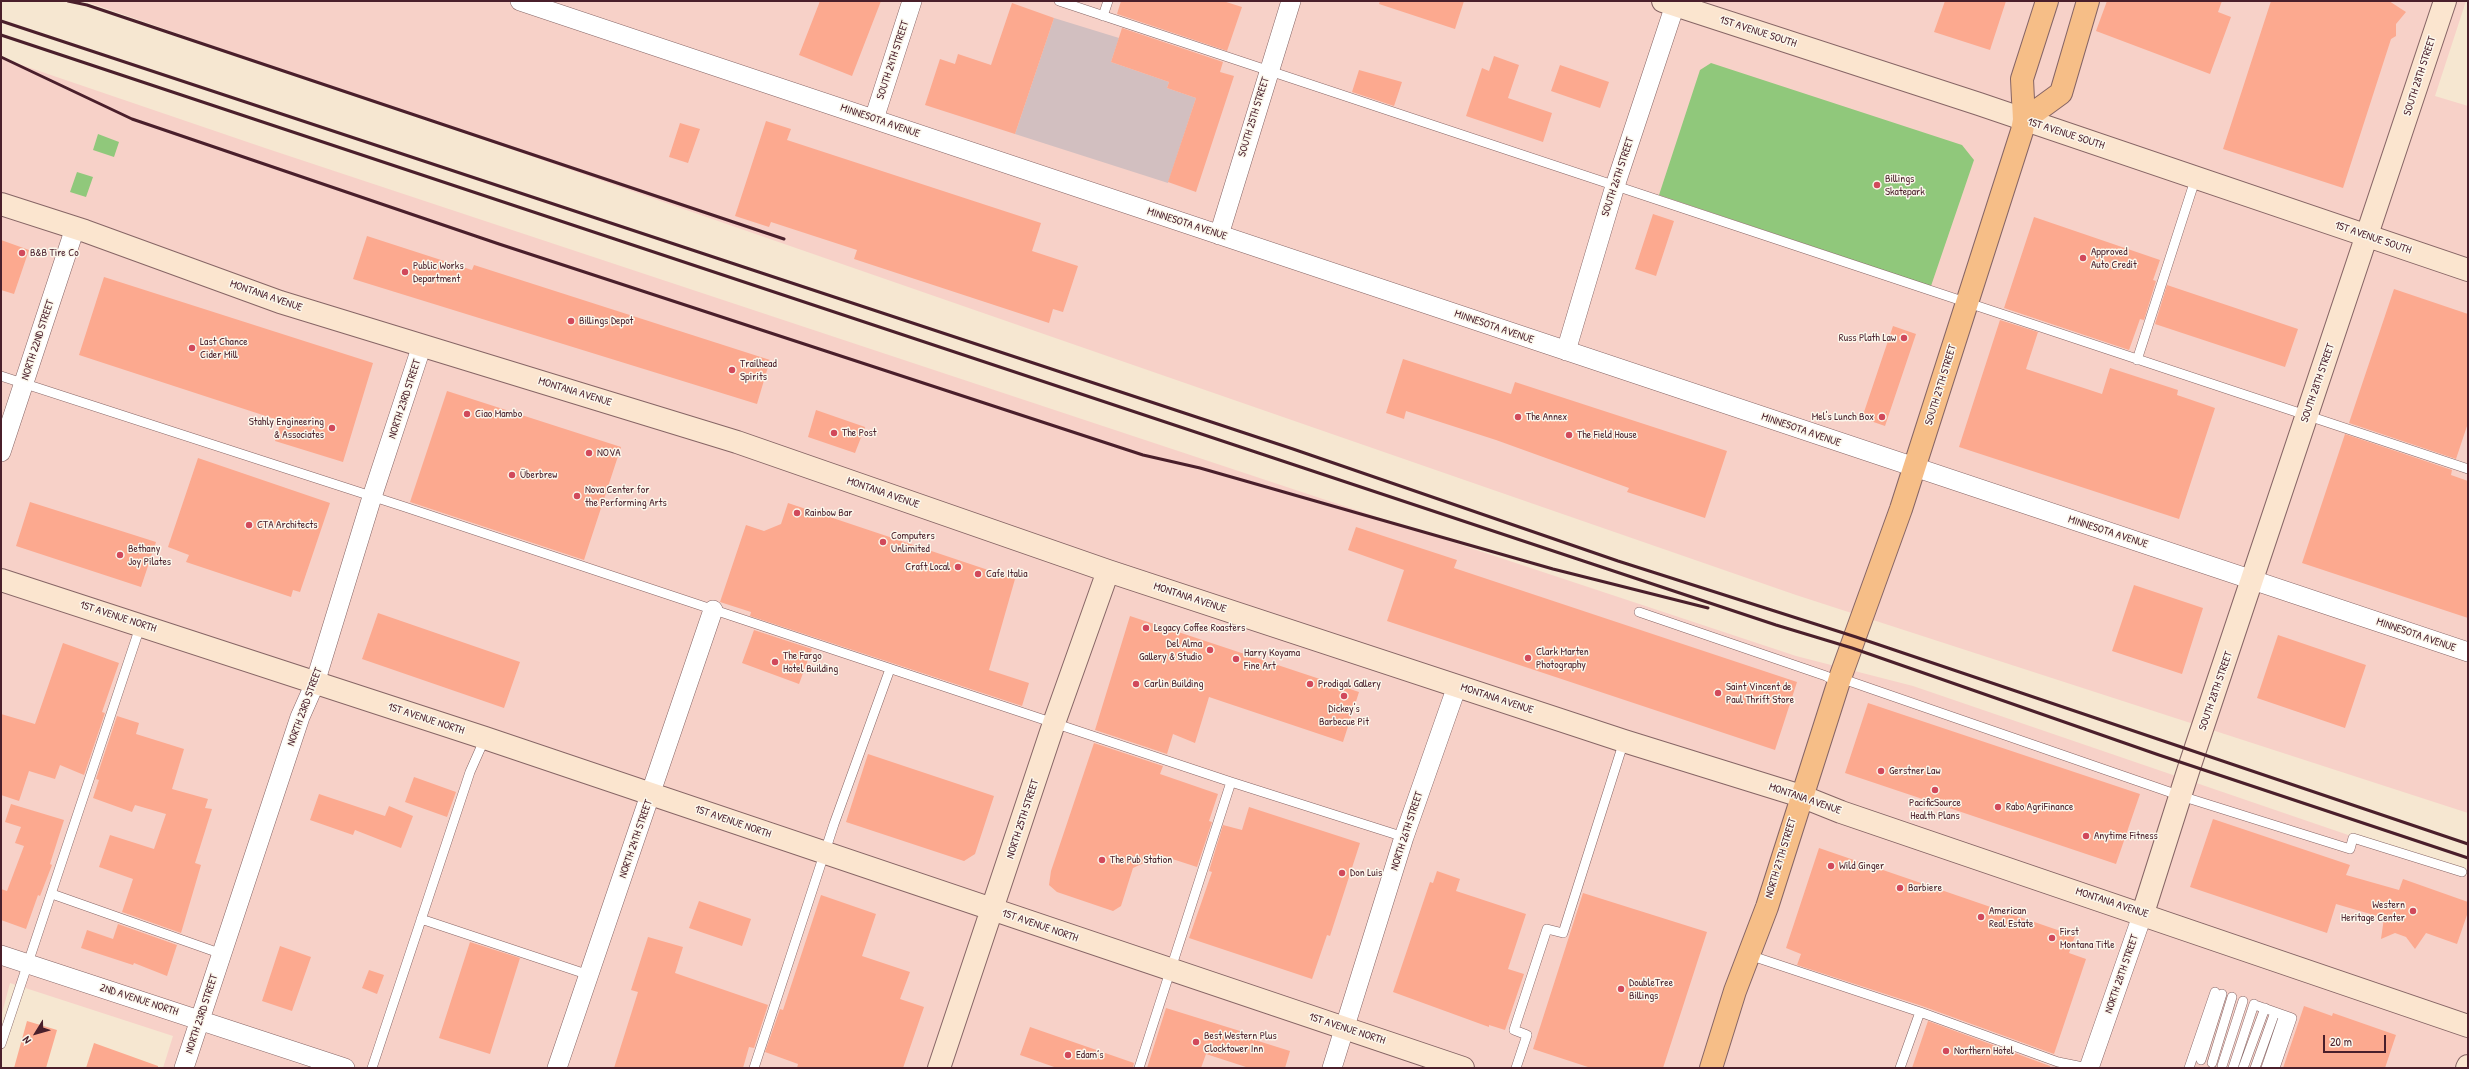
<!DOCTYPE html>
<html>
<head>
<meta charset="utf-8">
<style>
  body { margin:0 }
  #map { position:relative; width:2469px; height:1069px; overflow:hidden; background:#f6e7d1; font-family:"Patrick Hand",sans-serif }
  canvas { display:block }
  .frame { position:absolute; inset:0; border:2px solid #4a1f2b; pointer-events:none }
  .north { position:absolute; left:16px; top:1013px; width:40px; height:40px; -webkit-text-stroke:3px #fbf7ec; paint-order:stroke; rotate:233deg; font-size:11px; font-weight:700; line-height:16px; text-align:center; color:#4a1f2b }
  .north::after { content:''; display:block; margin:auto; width:14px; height:18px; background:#4a1f2b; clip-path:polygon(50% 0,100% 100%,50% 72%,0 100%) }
  .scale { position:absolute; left:2323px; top:1035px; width:63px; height:18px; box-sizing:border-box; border:2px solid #4a1f2b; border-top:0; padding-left:5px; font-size:12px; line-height:14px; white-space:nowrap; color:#4a1f2b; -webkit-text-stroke:3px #fbf7ec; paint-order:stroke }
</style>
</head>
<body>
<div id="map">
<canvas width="2469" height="1069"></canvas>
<div class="frame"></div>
<div class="north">N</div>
<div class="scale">20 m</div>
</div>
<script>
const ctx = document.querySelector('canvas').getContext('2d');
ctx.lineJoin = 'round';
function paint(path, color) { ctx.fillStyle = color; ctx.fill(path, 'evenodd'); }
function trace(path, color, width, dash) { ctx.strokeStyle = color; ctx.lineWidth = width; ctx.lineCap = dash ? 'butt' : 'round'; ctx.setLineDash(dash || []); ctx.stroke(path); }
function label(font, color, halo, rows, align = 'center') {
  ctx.font = font + ' "Patrick Hand",sans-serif'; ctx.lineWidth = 3; ctx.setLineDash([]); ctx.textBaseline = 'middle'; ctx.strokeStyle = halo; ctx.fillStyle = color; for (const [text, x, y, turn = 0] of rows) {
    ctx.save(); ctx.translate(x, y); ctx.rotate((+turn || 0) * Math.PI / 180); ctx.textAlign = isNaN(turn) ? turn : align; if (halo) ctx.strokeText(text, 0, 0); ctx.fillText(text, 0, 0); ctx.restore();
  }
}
const built = new Path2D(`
  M 84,1 L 2466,1 L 2435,96 L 2468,106 L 2468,813 L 1796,595 Z
  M 1,58 L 265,148 L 1796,656 L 1913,686 L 2468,876 L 2468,1068 L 163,1068 L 173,1036 L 10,983 L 1,1017 Z`);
const industrial = new Path2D(`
  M 1054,18 L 1119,38 L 1111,62 L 1169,82 L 1167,88 L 1196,98 L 1168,183 L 1015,134 Z`);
const green = new Path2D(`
  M 1711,63 L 1962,145 L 1974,160 L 1931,286 L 1659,195 L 1700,70 Z
  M 98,134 L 119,142 L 114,157 L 93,150 Z
  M 77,172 L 93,177 L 86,197 L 70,192 Z`);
const building = new Path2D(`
  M 820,1 L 881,1 L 852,76 L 799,55 Z
  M 1121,1 L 1223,1 L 1242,7 L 1227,51 L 1117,14 Z
  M 1380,1 L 1464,1 L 1455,29 L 1379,4 Z
  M 1945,1 L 2006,1 L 1990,50 L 1934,32 Z
  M 2107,1 L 2222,1 L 2218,12 L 2231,17 L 2210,74 L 2096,31 Z
  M 2271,1 L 2389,1 L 2406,12 L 2396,24 L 2396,36 L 2391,39 L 2343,188 L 2223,149 Z
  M 1012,3 L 1054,18 L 1015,134 L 925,105 L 940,59 L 955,64 L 958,54 L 991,65 Z
  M 1122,28 L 1223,62 L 1220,72 L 1234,76 L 1196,192 L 1168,182 L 1196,98 L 1167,88 L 1169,82 L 1111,62 Z
  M 1494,56 L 1519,65 L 1508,98 L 1552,113 L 1543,142 L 1466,116 L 1482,68 L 1489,71 Z
  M 1560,65 L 1609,82 L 1600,108 L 1551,91 Z
  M 1359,70 L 1402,82 L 1394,106 L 1352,92 Z
  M 766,121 L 791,129 L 787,140 L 1041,223 L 1032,251 L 1078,266 L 1063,312 L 1053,309 L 1049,323 L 854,259 L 857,250 L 771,222 L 769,227 L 735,216 Z
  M 680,123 L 700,129 L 688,163 L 669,157 Z
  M 1653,214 L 1674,221 L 1656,276 L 1635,269 Z
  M 2034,217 L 2160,260 L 2153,280 L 2156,281 L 2144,320 L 2140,319 L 2129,350 L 2004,308 Z
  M 367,236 L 472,270 L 474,265 L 770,360 L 757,404 L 353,279 Z
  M 1,240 L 29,250 L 14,294 L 1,290 Z
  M 104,277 L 373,363 L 343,462 L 275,441 L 281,421 L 79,355 Z
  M 2167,285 L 2298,329 L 2285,367 L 2155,324 Z
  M 2394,289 L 2468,314 L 2468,423 L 2456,459 L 2349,423 Z
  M 2000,320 L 2038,332 L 2026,369 L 2102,394 L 2110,368 L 2178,390 L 2177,395 L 2215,408 L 2179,519 L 1959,447 Z
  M 1893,326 L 1916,334 L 1885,426 L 1862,418 Z
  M 1403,359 L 1511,394 L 1515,382 L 1727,451 L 1705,518 L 1627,492 L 1629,488 L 1496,440 L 1406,411 L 1404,419 L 1386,413 Z
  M 447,391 L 621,447 L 584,560 L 410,502 Z
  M 816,410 L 865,427 L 855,453 L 808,437 Z
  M 2345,434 L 2452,470 L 2451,475 L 2468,481 L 2468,618 L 2302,563 Z
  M 198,458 L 330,503 L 300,592 L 293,590 L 291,597 L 186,562 L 189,555 L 168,547 Z
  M 30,502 L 156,542 L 141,587 L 16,546 Z
  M 788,503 L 1015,579 L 989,670 L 1029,683 L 1022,706 L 750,616 L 751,612 L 720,602 L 746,525 L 764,531 L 781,524 Z
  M 1356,527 L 1457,560 L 1454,568 L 1797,682 L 1775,750 L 1387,621 L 1404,570 L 1348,550 Z
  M 2134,585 L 2203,608 L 2182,674 L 2112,651 Z
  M 378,613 L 520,662 L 504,708 L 362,659 Z
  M 1130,616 L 1359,692 L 1343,742 L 1209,697 L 1195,743 L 1173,734 L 1167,754 L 1095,730 Z
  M 754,630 L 812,649 L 799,684 L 742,663 Z
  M 2278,635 L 2366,665 L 2345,728 L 2257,698 Z
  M 63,643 L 119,663 L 102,712 L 105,713 L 84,775 L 60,765 L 55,779 L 29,771 L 19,801 L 1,795 L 1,714 L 35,724 Z
  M 1868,703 L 2140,794 L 2116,864 L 1845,773 Z
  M 117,716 L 139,723 L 136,734 L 184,749 L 172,789 L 208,799 L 205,808 L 212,809 L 195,863 L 201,865 L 181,933 L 122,912 L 133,879 L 99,867 L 110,835 L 154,849 L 166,814 L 135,805 L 132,812 L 93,798 L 99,780 L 96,779 Z
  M 1094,743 L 1163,766 L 1160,774 L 1218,794 L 1209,821 L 1212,822 L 1197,867 L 1160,855 L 1133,868 L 1121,906 L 1113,911 L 1057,892 L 1049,885 L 1051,871 Z
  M 868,754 L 994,796 L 975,854 L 964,861 L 846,822 Z
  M 414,777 L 456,792 L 447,817 L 405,802 Z
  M 319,794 L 385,816 L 389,806 L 413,816 L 401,848 L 355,830 L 353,835 L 310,820 Z
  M 11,804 L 64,820 L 50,864 L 52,865 L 40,896 L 38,895 L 26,929 L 1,920 L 1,889 L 7,891 L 24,846 L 15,843 L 21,827 L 5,822 Z
  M 1249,807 L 1360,843 L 1330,936 L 1327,935 L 1312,979 L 1189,938 L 1212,872 L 1209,871 L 1223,825 L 1242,830 Z
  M 2213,819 L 2350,865 L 2346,875 L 2399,890 L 2403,879 L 2468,902 L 2468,912 L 2457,944 L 2426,933 L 2415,949 L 2406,937 L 2395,933 L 2381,939 L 2384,918 L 2336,904 L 2327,933 L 2190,887 Z
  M 1819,848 L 2075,936 L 2069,953 L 2086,959 L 2054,1054 L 1922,1006 L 1797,965 L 1801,954 L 1786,948 Z
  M 1437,871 L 1460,879 L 1456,891 L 1526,914 L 1508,969 L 1524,974 L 1505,1030 L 1489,1025 L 1489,1027 L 1393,992 L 1430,882 L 1433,883 Z
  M 1583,893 L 1707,932 L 1663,1068 L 1591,1068 L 1533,1049 Z
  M 821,895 L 876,914 L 862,956 L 910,972 L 900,999 L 924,1007 L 903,1068 L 797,1068 L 798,1064 L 765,1052 L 780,1009 L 783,1010 Z
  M 699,901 L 751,919 L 742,946 L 689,928 Z
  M 118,924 L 177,945 L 167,976 L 134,963 L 133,965 L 81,948 L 87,930 L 113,939 Z
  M 648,937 L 683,947 L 675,973 L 768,1005 L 754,1048 L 749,1047 L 743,1068 L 614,1068 L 638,992 L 631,990 Z
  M 470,942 L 520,958 L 490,1054 L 439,1038 Z
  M 280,946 L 311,957 L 292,1011 L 262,1001 Z
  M 369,970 L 384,975 L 377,994 L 362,988 Z
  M 2304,1006 L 2332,1016 L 2333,1013 L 2396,1035 L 2385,1068 L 2283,1068 Z
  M 1166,1008 L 1240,1031 L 1239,1035 L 1290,1051 L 1285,1068 L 1249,1068 L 1206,1054 L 1201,1068 L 1147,1068 Z
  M 27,1021 L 57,1030 L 46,1068 L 14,1068 Z
  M 1928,1021 L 2050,1066 L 2050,1068 L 1912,1068 Z
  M 1030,1027 L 1134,1063 L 1133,1068 L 1057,1068 L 1020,1055 Z
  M 94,1043 L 158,1066 L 158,1068 L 86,1068 Z`);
const lane = new Path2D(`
  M 1059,1 L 2468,469
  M 1103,16 L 1108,1
  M 2137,360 L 2196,177
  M 1,376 L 405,507 L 1231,782 L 1404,837
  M 1639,612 L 1826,676 L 1838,683
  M 1840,678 L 2181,796 L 2350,849 L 2353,838 L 2462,872
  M 52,894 L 222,954
  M 421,919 L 589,975
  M 1749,955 L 1920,1012 L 2058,1062 L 2088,1068
  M 2255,1005 L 2292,1018 L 2275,1068
  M 1,1044 L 141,624
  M 2201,1060 L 2222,994
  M 2212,1063 L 2232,997
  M 2222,1066 L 2243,1001
  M 372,1068 L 470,772 L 485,738
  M 754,1068 L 834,824 L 890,669
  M 1139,1068 L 1231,782
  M 1516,1068 L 1527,1035 L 1514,1030 L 1547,929 L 1563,933 L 1624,741
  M 1900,1068 L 1920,1012
  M 2189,1068 L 2215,992
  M 2233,1068 L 2254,1004
  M 2243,1068 L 2265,1008
  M 2255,1068 L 2275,1012
  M 2266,1068 L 2284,1015`);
const street = new Path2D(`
  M 520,1 L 2468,652
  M 874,119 L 912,1
  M 1219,235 L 1291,1
  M 1566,351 L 1615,186 L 1675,5
  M 1,452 L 75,228
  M 1,955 L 345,1068
  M 184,1068 L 300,717 L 315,683 L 372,497 L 422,345
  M 557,1068 L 713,610
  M 1332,1068 L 1404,837 L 1457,686
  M 2089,1068 L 2143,913`);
const secondary = new Path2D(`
  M 1663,1 L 1979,104 L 2468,270
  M 1,204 L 85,231 L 280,302 L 737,442 L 1108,571 L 1624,741 L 1801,796 L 1841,812 L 2468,1026
  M 1,580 L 485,738 L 1463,1068
  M 2143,913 L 2190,765 L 2445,1
  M 939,1068 L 1054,723 L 1108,571
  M 2467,1068 L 2468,1066`);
const primary = new Path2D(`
  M 2024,120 L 2061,93 L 2088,1
  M 1711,1068 L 1735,991 L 1767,907 L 1840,678 L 1901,509 L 2022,131 L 2024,120 L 2022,79 L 2047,1`);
const rail = new Path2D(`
  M 68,1 L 87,5 L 784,239
  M 1,21 L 1293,449 L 1618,561 L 1856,637 L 2468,844
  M 1,35 L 1776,625 L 1852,648 L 2159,755 L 2468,858
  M 1,57 L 132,119 L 499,244 L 1143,455 L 1200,468 L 1553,569 L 1708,608`);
const markers = [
  [1877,185,4,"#d1495b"],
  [22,253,4,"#d1495b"],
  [2083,258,4,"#d1495b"],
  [405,272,4,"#d1495b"],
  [571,321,4,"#d1495b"],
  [1904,338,4,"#d1495b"],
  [192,348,4,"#d1495b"],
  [732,370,4,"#d1495b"],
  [467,414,4,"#d1495b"],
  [1518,417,4,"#d1495b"],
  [1882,417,4,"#d1495b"],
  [332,428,4,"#d1495b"],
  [834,433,4,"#d1495b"],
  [1569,435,4,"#d1495b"],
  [589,453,4,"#d1495b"],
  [512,475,4,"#d1495b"],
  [577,496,4,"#d1495b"],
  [797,513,4,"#d1495b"],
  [249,525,4,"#d1495b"],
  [883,542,4,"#d1495b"],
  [120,555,4,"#d1495b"],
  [958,567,4,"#d1495b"],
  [978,574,4,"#d1495b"],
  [1146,628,4,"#d1495b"],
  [1210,650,4,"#d1495b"],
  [1528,658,4,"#d1495b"],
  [1236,659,4,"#d1495b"],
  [775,662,4,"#d1495b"],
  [1136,684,4,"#d1495b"],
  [1310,684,4,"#d1495b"],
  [1718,693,4,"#d1495b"],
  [1344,696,4,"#d1495b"],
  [1881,771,4,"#d1495b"],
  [1935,790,4,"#d1495b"],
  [1998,807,4,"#d1495b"],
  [2086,836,4,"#d1495b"],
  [1102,860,4,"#d1495b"],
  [1831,866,4,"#d1495b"],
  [1342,873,4,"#d1495b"],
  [1900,888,4,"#d1495b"],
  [2413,911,4,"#d1495b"],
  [1981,917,4,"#d1495b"],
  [2052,938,4,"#d1495b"],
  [1621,989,4,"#d1495b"],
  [1196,1042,4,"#d1495b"],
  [1946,1051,4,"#d1495b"],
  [1068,1055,4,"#d1495b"]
];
const streetNames = [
  ["1ST AVENUE SOUTH",1758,32,18],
  ["SOUTH 24TH STREET",893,60,-72],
  ["SOUTH 28TH STREET",2420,76,-72],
  ["SOUTH 25TH STREET",1254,117,-73],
  ["MINNESOTA AVENUE",880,121,19],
  ["1ST AVENUE SOUTH",2066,134,18],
  ["SOUTH 26TH STREET",1618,177,-72],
  ["MINNESOTA AVENUE",1187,224,18],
  ["1ST AVENUE SOUTH",2373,238,19],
  ["MONTANA AVENUE",266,296,19],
  ["MINNESOTA AVENUE",1494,327,19],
  ["NORTH 22ND STREET",38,340,-72],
  ["SOUTH 28TH STREET",2318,383,-71],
  ["SOUTH 27TH STREET",1941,385,-73],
  ["MONTANA AVENUE",575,392,17],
  ["NORTH 23RD STREET",405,399,-72],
  ["MINNESOTA AVENUE",1801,430,19],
  ["MONTANA AVENUE",883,493,19],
  ["MINNESOTA AVENUE",2108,532,18],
  ["MONTANA AVENUE",1190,598,18],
  ["1ST AVENUE NORTH",118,617,18],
  ["MINNESOTA AVENUE",2416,635,19],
  ["SOUTH 28TH STREET",2216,691,-71],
  ["MONTANA AVENUE",1497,699,18],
  ["NORTH 23RD STREET",305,707,-70],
  ["1ST AVENUE NORTH",426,719,18],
  ["MONTANA AVENUE",1805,799,19],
  ["NORTH 25TH STREET",1023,819,-72],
  ["1ST AVENUE NORTH",733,822,19],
  ["NORTH 26TH STREET",1407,831,-72],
  ["NORTH 24TH STREET",636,839,-71],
  ["NORTH 27TH STREET",1781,858,-73],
  ["MONTANA AVENUE",2112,903,18],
  ["1ST AVENUE NORTH",1040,926,19],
  ["NORTH 28TH STREET",2122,974,-71],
  ["2ND AVENUE NORTH",139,1000,18],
  ["NORTH 23RD STREET",202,1014,-72],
  ["1ST AVENUE NORTH",1347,1029,18]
];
const poiNames = [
  ["Billings",1885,179],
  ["Skatepark",1885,192],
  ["Approved",2091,252],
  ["Auto Credit",2091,265],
  ["B&B Tire Co",30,253],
  ["Public Works",413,266],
  ["Department",413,279],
  ["Billings Depot",579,321],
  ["Russ Plath Law",1896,338,"right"],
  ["Last Chance",200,342],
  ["Cider Mill",200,355],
  ["Trailhead",740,364],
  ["Spirits",740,377],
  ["Ciao Mambo",475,414],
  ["The Annex",1526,417],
  ["Mel's Lunch Box",1874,417,"right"],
  ["Stahly Engineering",324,422,"right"],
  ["& Associates",324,435,"right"],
  ["The Post",842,433],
  ["The Field House",1577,435],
  ["NOVA",597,453],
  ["Überbrew",520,475],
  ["Nova Center for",585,490],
  ["the Performing Arts",585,503],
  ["Rainbow Bar",805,513],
  ["CTA Architects",257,525],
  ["Computers",891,536],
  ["Unlimited",891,549],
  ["Bethany",128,549],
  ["Joy Pilates",128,562],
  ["Craft Local",950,567,"right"],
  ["Cafe Italia",986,574],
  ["Legacy Coffee Roasters",1154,628],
  ["Del Alma",1202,644,"right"],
  ["Gallery & Studio",1202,657,"right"],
  ["Clark Marten",1536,652],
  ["Photography",1536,665],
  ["Harry Koyama",1244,653],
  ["Fine Art",1244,666],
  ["The Fargo",783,656],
  ["Hotel Building",783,669],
  ["Carlin Building",1144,684],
  ["Prodigal Gallery",1318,684],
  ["Saint Vincent de",1726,687],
  ["Paul Thrift Store",1726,700],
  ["Dickey's",1344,709,"center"],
  ["Barbecue Pit",1344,722,"center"],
  ["Gerstner Law",1889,771],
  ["PacificSource",1935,803,"center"],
  ["Health Plans",1935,816,"center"],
  ["Rabo AgriFinance",2006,807],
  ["Anytime Fitness",2094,836],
  ["The Pub Station",1110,860],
  ["Wild Ginger",1839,866],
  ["Don Luis",1350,873],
  ["Barbiere",1908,888],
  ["Western",2405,905,"right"],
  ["Heritage Center",2405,918,"right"],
  ["American",1989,911],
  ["Real Estate",1989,924],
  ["First",2060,932],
  ["Montana Title",2060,945],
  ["DoubleTree",1629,983],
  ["Billings",1629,996],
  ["Best Western Plus",1204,1036],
  ["Clocktower Inn",1204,1049],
  ["Northern Hotel",1954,1051],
  ["Edam’s",1076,1055]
];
paint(built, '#f7d1c8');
paint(industrial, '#d2bfc0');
paint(green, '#90c87b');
paint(building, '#fca98f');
trace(lane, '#866565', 10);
trace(street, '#866565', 20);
trace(secondary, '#866565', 24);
trace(primary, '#866565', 24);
trace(lane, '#fff', 9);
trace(street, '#fff', 19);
trace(secondary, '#fbe5cf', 22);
trace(primary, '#f6be87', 22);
trace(rail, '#4a1f2b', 3);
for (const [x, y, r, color] of markers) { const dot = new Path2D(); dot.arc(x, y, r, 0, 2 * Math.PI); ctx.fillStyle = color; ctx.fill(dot); trace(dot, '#fbf7ec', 1.5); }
label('11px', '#4a1f2b', '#fbf7ec', streetNames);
label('11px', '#4a1f2b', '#fbf7ec', poiNames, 'left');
</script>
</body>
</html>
